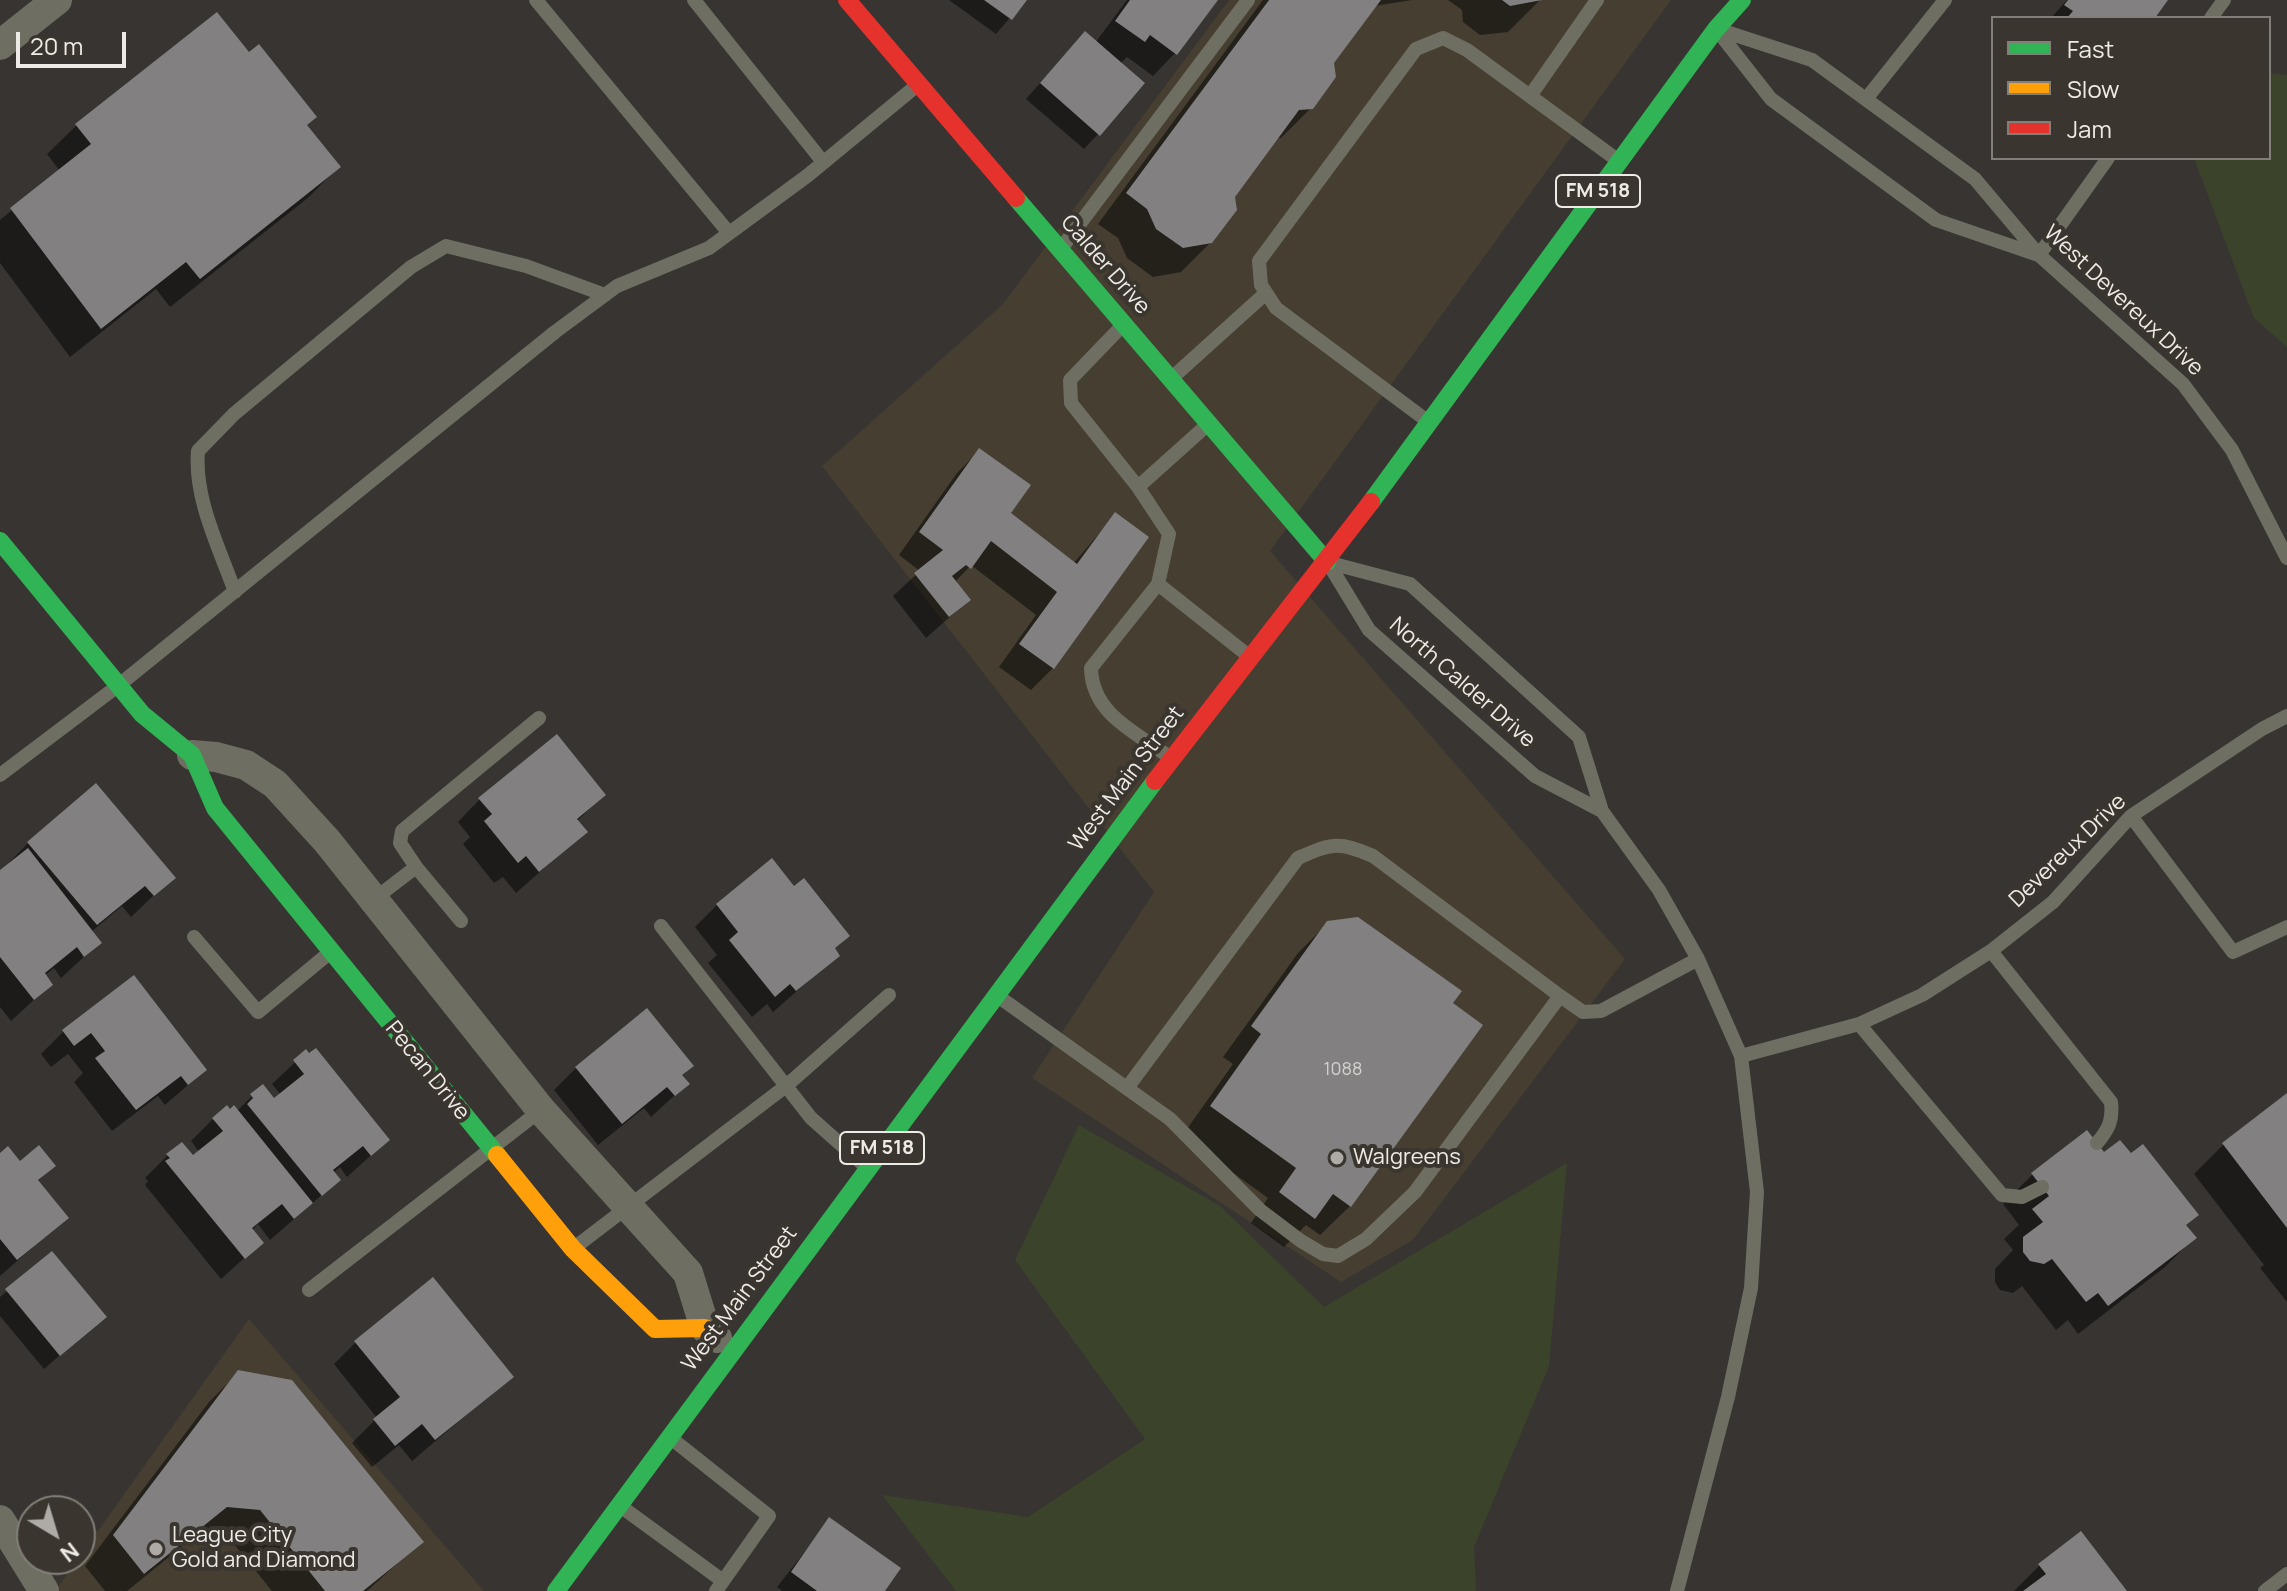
<!DOCTYPE html>
<html>
<head>
<meta charset="utf-8">
<style>
  body { margin:0 }
  #map { position:relative; width:2287px; height:1591px; overflow:hidden; background:#373431; font-family:Manrope,sans-serif }
  canvas { display:block }
  .legend { position:absolute; left:1991px; top:16px; width:280px; height:144px; box-sizing:border-box; background:#3a352e; border:2px solid #827e78; margin:0; padding:10px 14px; list-style:none; font-size:24px; color:#eeebe6 }
  .legend li { display:flex; align-items:center; gap:16px; height:40px }
  .legend b { width:40px; border:2px solid #827e78 }
  .north { position:absolute; left:16px; top:1495px; width:80px; height:80px; box-sizing:border-box; background:#3a352e; border:2px solid #827e78; border-radius:50%; rotate:142deg; font-size:22px; font-weight:700; line-height:32px; text-align:center; color:#eeebe6 }
  .north::after { content:''; display:block; margin:auto; width:28px; height:36px; background:#aeaba7; clip-path:polygon(50% 0,100% 100%,50% 72%,0 100%) }
  .scale { position:absolute; left:16px; top:32px; width:110px; height:36px; box-sizing:border-box; border:4px solid #eeebe6; border-top:0; padding-left:10px; font-size:24px; line-height:28px; white-space:nowrap; color:#eeebe6; -webkit-text-stroke:6px #3a352e; paint-order:stroke }
</style>
</head>
<body>
<div id="map">
<canvas width="2287" height="1591"></canvas>
<ul class="legend">
<li><b style="height:10px;background:#30b455"></b>Fast</li>
<li><b style="height:10px;background:#ff9f0a"></b>Slow</li>
<li><b style="height:10px;background:#e5322d"></b>Jam</li>
</ul>
<div class="north">N</div>
<div class="scale">20 m</div>
</div>
<script>
const ctx = document.querySelector('canvas').getContext('2d');
ctx.lineJoin = 'round';
function paint(path, color) { ctx.fillStyle = color; ctx.fill(path, 'evenodd'); }
function trace(path, color, width, dash) { ctx.strokeStyle = color; ctx.lineWidth = width; ctx.lineCap = dash ? 'butt' : 'round'; ctx.setLineDash(dash || []); ctx.stroke(path); }
function label(font, color, halo, rows, align = 'center') {
  ctx.font = font + ' Manrope,sans-serif'; ctx.lineWidth = 8; ctx.setLineDash([]); ctx.textBaseline = 'middle'; ctx.strokeStyle = halo; ctx.fillStyle = color; for (const [text, x, y, turn = 0] of rows) {
    ctx.save(); ctx.translate(x, y); ctx.rotate((+turn || 0) * Math.PI / 180); ctx.textAlign = isNaN(turn) ? turn : align; if (halo) ctx.strokeText(text, 0, 0); ctx.fillText(text, 0, 0); ctx.restore();
  }
}
const built = new Path2D(`
  M 1229,0 L 1671,0 L 1270,551 L 1625,959 L 1413,1240 L 1341,1282 L 1032,1078 L 1154,892 L 822,466 L 1003,304 Z
  M 249,1319 L 484,1591 L 55,1591 Z`);
const green = new Path2D(`
  M 2269,73 L 2287,75 L 2287,347 L 2254,318 L 2194,158 L 2269,158 Z
  M 1079,1125 L 1220,1206 L 1324,1307 L 1567,1163 L 1549,1366 L 1474,1547 L 1476,1591 L 956,1591 L 882,1495 L 1028,1517 L 1145,1439 L 1015,1260 Z`);
const shadow = new Path2D(`
  M 949,0 L 1025,0 L 996,34 Z
  M 1127,0 L 1215,0 L 1175,53 L 1153,76 L 1127,57 L 1120,64 L 1098,134 L 1084,149 L 1026,99 L 1070,49 L 1095,43 Z
  M 1263,0 L 1412,0 L 1374,6 L 1332,63 L 1311,108 L 1281,138 L 1276,138 L 1233,197 L 1211,242 L 1181,272 L 1153,277 L 1127,258 L 1118,238 L 1098,224 Z
  M 1448,0 L 1540,0 L 1508,32 L 1480,35 L 1463,22 L 1462,10 Z
  M 2067,0 L 2166,0 L 2152,18 L 2051,18 Z
  M 77,125 L 305,126 L 338,167 L 309,197 L 170,307 L 156,289 L 70,357 L 0,263 L 0,220 L 60,171 L 47,154 Z
  M 979,451 L 1008,514 L 1073,564 L 1115,515 L 1053,668 L 1031,690 L 999,667 L 1036,615 L 971,565 L 955,582 L 969,600 L 926,638 L 893,596 L 920,571 L 899,555 L 957,473 Z
  M 96,786 L 173,877 L 131,917 L 122,906 L 91,932 L 99,943 L 61,978 L 54,968 L 44,976 L 51,984 L 11,1021 L 0,1007 L 0,872 L 28,843 Z
  M 604,795 L 577,821 L 585,832 L 516,893 L 503,877 L 494,883 L 463,844 L 470,837 L 458,822 L 480,799 Z
  M 717,905 L 833,950 L 838,955 L 773,1012 L 767,1004 L 752,1017 L 708,963 L 717,955 L 695,927 Z
  M 1328,923 L 1480,1025 L 1350,1206 L 1320,1235 L 1306,1225 L 1284,1247 L 1251,1223 L 1268,1198 L 1182,1136 L 1233,1064 L 1223,1057 L 1298,953 Z
  M 134,978 L 205,1070 L 165,1105 L 158,1096 L 112,1131 L 74,1082 L 83,1073 L 68,1054 L 51,1067 L 41,1054 L 63,1032 Z
  M 306,1052 L 388,1140 L 347,1177 L 340,1167 L 333,1173 L 339,1180 L 270,1240 L 258,1224 L 252,1230 L 261,1243 L 221,1279 L 145,1185 L 148,1181 L 145,1178 L 168,1155 L 193,1158 L 200,1153 L 191,1141 L 213,1119 L 237,1111 L 252,1096 L 274,1101 L 281,1095 L 272,1084 Z
  M 576,1068 L 680,1076 L 687,1084 L 651,1117 L 644,1108 L 598,1145 L 554,1090 Z
  M 2287,1095 L 2287,1302 L 2260,1268 L 2264,1265 L 2194,1174 L 2223,1145 Z
  M 2087,1133 L 2104,1155 L 2131,1156 L 2194,1238 L 2165,1267 L 2078,1334 L 2068,1320 L 2056,1330 L 2022,1286 L 2013,1293 L 2000,1290 L 1995,1282 L 1995,1269 L 2013,1250 L 2004,1239 L 2019,1225 L 2003,1204 L 2032,1175 Z
  M 0,1155 L 20,1163 L 53,1166 L 37,1182 L 66,1218 L 0,1276 Z
  M 52,1254 L 104,1317 L 44,1369 L 0,1316 L 0,1297 Z
  M 356,1342 L 511,1377 L 412,1461 L 399,1445 L 372,1467 L 352,1443 L 377,1418 L 334,1364 Z
  M 239,1372 L 421,1542 L 367,1591 L 272,1591 L 230,1539 L 196,1535 L 127,1591 L 105,1591 L 85,1566 L 209,1402 Z
  M 830,1520 L 882,1591 L 782,1591 L 777,1587 Z
  M 2040,1565 L 2124,1591 L 2014,1591 Z`);
const building = new Path2D(`
  M 984,0 L 1027,0 L 1012,20 Z
  M 1130,0 L 1218,0 L 1177,55 L 1150,35 L 1145,42 L 1115,21 Z
  M 1269,0 L 1381,0 L 1334,63 L 1336,77 L 1313,109 L 1299,110 L 1235,197 L 1237,210 L 1212,243 L 1183,248 L 1156,229 L 1147,209 L 1126,193 Z
  M 1502,0 L 1542,0 L 1510,6 Z
  M 2068,0 L 2168,0 L 2155,18 L 2067,18 L 2073,11 L 2064,5 Z
  M 217,12 L 249,52 L 259,44 L 317,117 L 307,125 L 341,167 L 200,279 L 186,262 L 101,329 L 10,208 L 91,144 L 75,124 Z
  M 1085,31 L 1145,83 L 1100,136 L 1040,83 Z
  M 979,448 L 1031,485 L 1011,513 L 1077,564 L 1115,512 L 1149,537 L 1054,669 L 1019,644 L 1057,592 L 991,541 L 971,569 L 966,565 L 952,576 L 971,600 L 949,617 L 914,573 L 943,550 L 919,532 Z
  M 557,734 L 606,795 L 577,819 L 588,832 L 539,872 L 526,856 L 518,863 L 484,821 L 492,814 L 478,798 Z
  M 96,783 L 176,878 L 154,896 L 145,886 L 97,925 L 27,842 Z
  M 28,848 L 102,943 L 84,957 L 77,947 L 45,973 L 53,985 L 34,1000 L 0,957 L 0,870 Z
  M 772,858 L 794,886 L 804,878 L 850,936 L 835,948 L 840,956 L 796,991 L 790,984 L 775,997 L 729,940 L 738,932 L 716,904 Z
  M 1358,917 L 1462,991 L 1453,1003 L 1483,1025 L 1351,1207 L 1333,1194 L 1315,1219 L 1279,1192 L 1296,1168 L 1210,1106 L 1261,1034 L 1251,1026 L 1327,921 Z
  M 134,975 L 207,1070 L 188,1085 L 181,1076 L 136,1110 L 95,1058 L 105,1051 L 91,1033 L 74,1046 L 62,1030 Z
  M 647,1008 L 694,1066 L 682,1075 L 690,1084 L 675,1096 L 667,1087 L 622,1124 L 575,1067 Z
  M 316,1048 L 390,1140 L 371,1156 L 363,1146 L 333,1170 L 341,1180 L 322,1196 L 247,1104 L 253,1098 L 250,1094 L 263,1084 L 274,1098 L 304,1074 L 293,1060 L 306,1049 L 309,1053 Z
  M 2287,1093 L 2287,1228 L 2222,1143 Z
  M 227,1105 L 230,1109 L 234,1105 L 313,1203 L 294,1219 L 282,1204 L 252,1228 L 264,1243 L 245,1259 L 165,1161 L 170,1158 L 166,1154 L 182,1142 L 193,1155 L 223,1131 L 212,1118 Z
  M 2087,1130 L 2104,1152 L 2120,1140 L 2131,1153 L 2143,1144 L 2199,1215 L 2186,1225 L 2197,1238 L 2108,1306 L 2098,1293 L 2086,1302 L 2052,1259 L 2044,1264 L 2030,1261 L 2023,1252 L 2023,1237 L 2043,1222 L 2032,1209 L 2049,1196 L 2031,1173 Z
  M 39,1145 L 56,1166 L 38,1180 L 69,1218 L 17,1260 L 0,1239 L 0,1153 L 8,1146 L 20,1161 Z
  M 52,1251 L 107,1317 L 60,1356 L 5,1289 Z
  M 433,1277 L 514,1377 L 435,1440 L 422,1424 L 395,1446 L 373,1419 L 400,1397 L 354,1341 Z
  M 238,1370 L 292,1380 L 424,1542 L 363,1591 L 325,1591 L 260,1510 L 227,1507 L 144,1574 L 113,1535 Z
  M 829,1517 L 901,1568 L 885,1591 L 817,1591 L 791,1572 Z
  M 2081,1531 L 2127,1591 L 2023,1591 L 2046,1574 L 2038,1564 Z`);
const lane = new Path2D(`
  M 536,0 L 729,233
  M 694,0 L 823,162
  M 2211,18 L 2224,0
  M 1723,31 L 1812,60 L 1975,179 L 2039,255 L 2183,384 L 2232,450 L 2287,558
  M 1720,34 L 1771,99 L 1936,220 L 2038,255
  M 1530,96 L 1597,0
  M 1866,99 L 1945,0
  M 1063,246 L 1248,0
  M 2039,255 L 2108,158
  M 1121,327 L 1070,380 L 1071,403 L 1138,487 L 1169,534 L 1158,584 L 1091,668 C 1092,714 1135,732 1168,756
  M 1174,376 L 1266,293
  M 1426,420 L 1276,308 L 1261,285 L 1259,261 L 1416,49 L 1443,38 L 1467,50 L 1616,159
  M 1138,487 L 1206,426
  M 1334,564 L 1410,584 L 1579,737 L 1602,811 L 1659,890 L 1698,959 L 1741,1056 L 1757,1192 L 1751,1288 L 1728,1397 L 1677,1591
  M 1330,566 L 1369,630 L 1535,776 L 1602,811
  M 1158,584 L 1245,653
  M 235,592 C 219,547 194,499 198,451 L 234,414 L 411,267 L 446,246 L 526,266 L 605,295
  M 0,775 L 119,685 L 555,332 L 617,286 L 709,248 L 807,176 L 915,87
  M 2131,816 L 2233,952 L 2287,927
  M 416,867 L 400,843 L 402,831 L 539,718
  M 373,900 L 416,867 L 461,921
  M 661,926 L 811,1118 L 864,1165
  M 194,937 L 258,1012 L 328,954
  M 1991,951 L 2111,1102 C 2113,1120 2109,1129 2097,1143
  M 999,997 L 1170,1119 L 1260,1210 L 1301,1241 L 1323,1254 L 1338,1256 L 1366,1239 L 1415,1192 L 1560,996 L 1583,1012 L 1601,1011 L 1698,959
  M 1859,1024 L 2002,1195 L 2022,1197 L 2042,1187
  M 1741,1056 L 1859,1024 L 1922,995 L 1991,951 L 2053,902 L 2131,816 L 2262,729 L 2287,716
  M 1127,1088 L 1298,858 C 1332,843 1339,841 1373,856 L 1560,996
  M 574,1248 L 786,1086 L 889,995
  M 309,1290 L 541,1110
  M 672,1439 L 769,1516 L 716,1591
  M 623,1508 L 723,1581
  M 2265,1591 L 2287,1574`);
const street = new Path2D(`
  M 0,45 L 57,0
  M 192,755 L 216,757 L 246,765 L 275,784 L 327,841 L 541,1110 L 688,1273 L 705,1328 L 717,1338
  M 0,1520 L 44,1591`);
const fast = new Path2D(`
  M 1016,198 L 1327,562
  M 1371,502 L 1716,29 L 1742,0
  M 0,541 L 142,714 L 192,755 L 215,808 L 497,1155
  M 556,1591 L 1155,781`);
const slow = new Path2D(`
  M 497,1155 L 573,1249 L 655,1329 L 705,1328`);
const jam = new Path2D(`
  M 847,0 L 1016,198
  M 1155,781 L 1371,502`);
const markers = [
  [1337,1158,8,"#aeaba7"],
  [156,1549,8,"#aeaba7"]
];
const numberNames = [
  ["1088",1343,1070]
];
const shields = [
  [1598,191,84],
  [882,1148,84]
];
const shieldNames = [
  ["FM 518",1598,191],
  ["FM 518",882,1148]
];
const streetNames = [
  ["Calder Drive",1105,265,49],
  ["West Devereux Drive",2123,301,43],
  ["North Calder Drive",1462,683,41],
  ["West Main Street",1127,779,-53],
  ["Devereux Drive",2068,851,-44],
  ["Pecan Drive",427,1071,51],
  ["West Main Street",740,1299,-53]
];
const poiNames = [
  ["Walgreens",1353,1158],
  ["League City",172,1536],
  ["Gold and Diamond",172,1561]
];
paint(built, '#453e31');
paint(green, '#3b442b');
paint(shadow, '#0007');
paint(building, '#828081');
trace(lane, '#6e6f62', 14);
trace(street, '#6e6f62', 30);
trace(fast, '#30b455', 18);
trace(slow, '#ff9f0a', 18);
trace(jam, '#e5322d', 18);
for (const [x, y, r, color] of markers) { const dot = new Path2D(); dot.arc(x, y, r, 0, 2 * Math.PI); ctx.fillStyle = color; ctx.fill(dot); trace(dot, '#3a352e', 3); }
label('18px', '#d3d0cd', null, numberNames);
for (const [x, y, w] of shields) { const box = new Path2D(); box.roundRect(x - w / 2, y - 16, w, 32, 6); ctx.fillStyle = '#3a352e'; ctx.fill(box); trace(box, '#eeebe6', 2); }
label('bold 20px', '#eeebe6', null, shieldNames);
label('22px', '#eeebe6', '#3a352e', streetNames);
label('22px', '#eeebe6', '#3a352e', poiNames, 'left');
</script>
</body>
</html>
